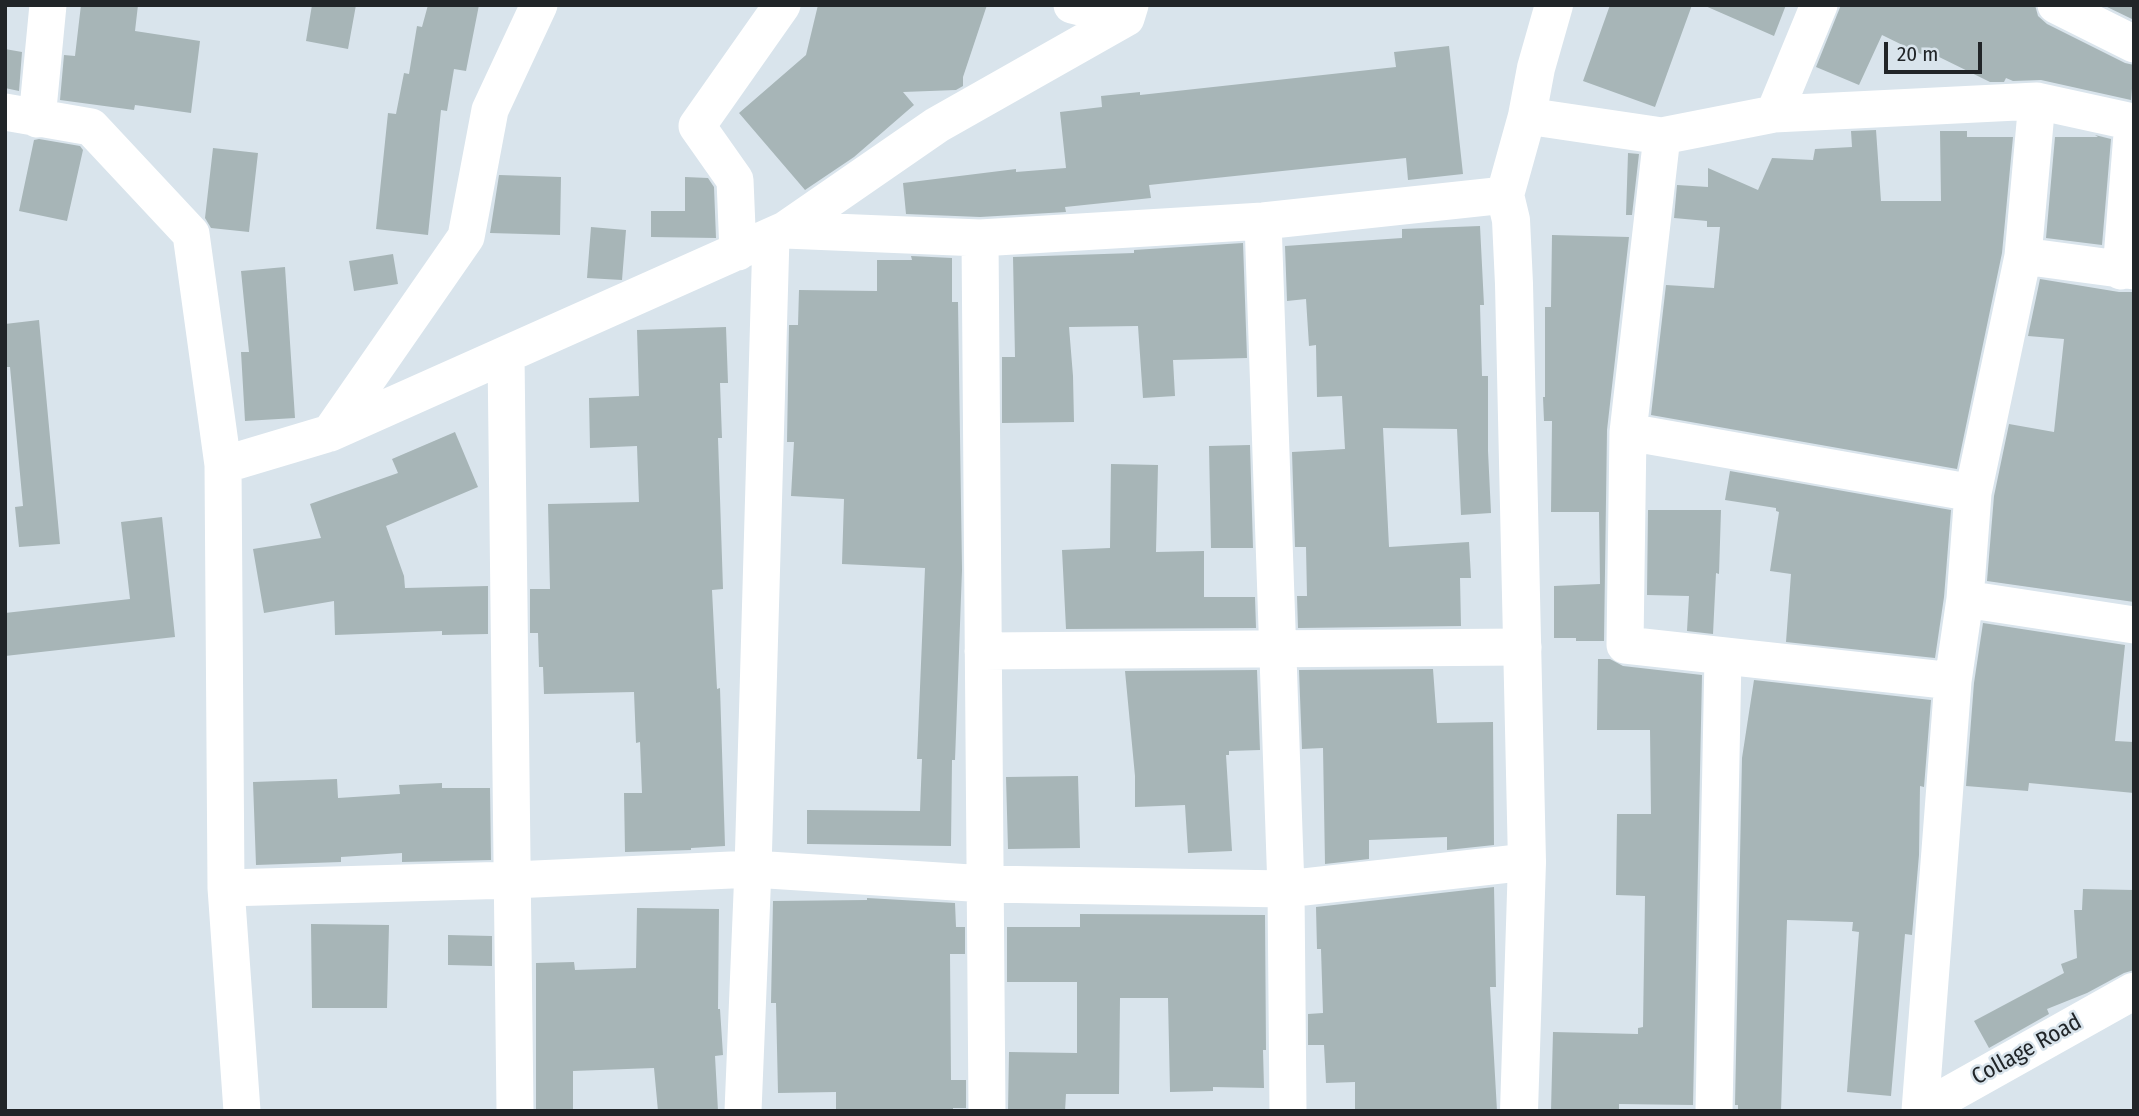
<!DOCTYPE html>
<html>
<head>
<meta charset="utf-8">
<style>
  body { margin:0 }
  #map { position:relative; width:2139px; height:1116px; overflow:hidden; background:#d9e4ec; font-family:"Fira Sans Condensed",sans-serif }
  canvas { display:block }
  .frame { position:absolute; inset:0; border:7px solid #212528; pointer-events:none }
  .scale { position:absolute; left:1884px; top:42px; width:98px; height:32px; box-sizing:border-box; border:4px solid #212528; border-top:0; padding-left:9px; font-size:21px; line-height:24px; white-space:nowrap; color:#212528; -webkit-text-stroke:5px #d9e4ec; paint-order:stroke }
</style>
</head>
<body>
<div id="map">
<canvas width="2139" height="1116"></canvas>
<div class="frame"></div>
<div class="scale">20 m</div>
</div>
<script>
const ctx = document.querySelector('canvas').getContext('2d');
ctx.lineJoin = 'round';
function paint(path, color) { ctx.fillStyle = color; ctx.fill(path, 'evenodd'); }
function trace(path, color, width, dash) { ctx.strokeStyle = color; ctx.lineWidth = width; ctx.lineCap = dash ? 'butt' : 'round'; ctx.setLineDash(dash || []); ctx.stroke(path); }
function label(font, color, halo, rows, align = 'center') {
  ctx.font = font + ' "Fira Sans Condensed",sans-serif'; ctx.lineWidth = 5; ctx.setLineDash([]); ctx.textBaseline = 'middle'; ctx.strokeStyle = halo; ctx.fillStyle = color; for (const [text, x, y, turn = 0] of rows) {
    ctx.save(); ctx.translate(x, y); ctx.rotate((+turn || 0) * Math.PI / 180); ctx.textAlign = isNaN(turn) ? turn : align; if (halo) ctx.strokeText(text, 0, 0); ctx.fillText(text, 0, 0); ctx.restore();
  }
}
const building = new Path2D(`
  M 81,5 L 138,5 L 135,31 L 200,41 L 191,113 L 135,105 L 134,110 L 60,100 L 64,55 L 75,56 Z
  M 312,5 L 356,5 L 348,49 L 306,41 Z
  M 428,5 L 479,5 L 466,71 L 454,69 L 447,111 L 441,110 L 428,235 L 376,229 L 388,113 L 396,114 L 404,73 L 409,74 L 417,26 L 422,27 Z
  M 818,5 L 987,5 L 963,77 L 963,86 L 956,90 L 903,92 L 914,105 L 854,157 L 805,190 L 739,113 L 806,55 Z
  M 1610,5 L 1692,5 L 1655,107 L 1583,81 Z
  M 1703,5 L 1786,5 L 1774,36 Z
  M 1841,5 L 2035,5 L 2038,16 L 2047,24 L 2125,63 L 2134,65 L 2131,100 L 2041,80 L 2013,81 L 2006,78 L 2004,82 L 1990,82 L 1933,54 L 1931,59 L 1882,35 L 1859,85 L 1816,67 Z
  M 2103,5 L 2134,5 L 2134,20 Z
  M 1449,46 L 1463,174 L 1408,180 L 1406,158 L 1149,185 L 1151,198 L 1065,207 L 1066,212 L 980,217 L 906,214 L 903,183 L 1016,169 L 1016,172 L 1066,168 L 1060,112 L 1102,107 L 1101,96 L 1140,92 L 1140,95 L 1396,67 L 1394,52 Z
  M 5,49 L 22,52 L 19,91 L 5,88 Z
  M 1876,130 L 1881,201 L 1941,201 L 1940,131 L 1967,131 L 1967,137 L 2013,137 L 2002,253 L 1957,469 L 1651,415 L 1666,285 L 1714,288 L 1720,227 L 1707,227 L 1707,221 L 1674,218 L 1677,185 L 1708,187 L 1708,168 L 1758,190 L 1772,158 L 1813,160 L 1815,149 L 1852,147 L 1851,131 Z
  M 2095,135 L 2111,139 L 2102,245 L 2046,238 L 2055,137 L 2098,137 Z
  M 39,139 L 80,146 L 83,150 L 67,221 L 19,211 L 34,140 Z
  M 213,148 L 258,153 L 249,232 L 211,228 L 205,218 Z
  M 1628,153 L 1639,154 L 1632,215 L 1626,215 Z
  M 499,175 L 561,177 L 560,235 L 490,233 Z
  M 685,177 L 708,178 L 714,187 L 716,238 L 651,237 L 651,211 L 685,211 Z
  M 1480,226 L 1484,305 L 1480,305 L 1482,376 L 1488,376 L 1488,451 L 1491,513 L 1461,515 L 1457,429 L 1383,428 L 1389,547 L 1469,542 L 1471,578 L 1460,578 L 1461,626 L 1298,628 L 1297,596 L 1307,596 L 1306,547 L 1295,547 L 1292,452 L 1345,449 L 1342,396 L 1317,397 L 1316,345 L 1309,346 L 1306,299 L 1287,301 L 1285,246 L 1402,238 L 1402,229 Z
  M 591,227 L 626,230 L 622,280 L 587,278 Z
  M 1552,235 L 1629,237 L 1607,430 L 1604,641 L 1576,641 L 1576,638 L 1554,638 L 1554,586 L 1600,584 L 1599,512 L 1551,512 L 1552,421 L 1544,421 L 1543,397 L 1545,397 L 1545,307 L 1551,307 Z
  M 1243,243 L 1247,358 L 1173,360 L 1175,396 L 1143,398 L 1138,326 L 1069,327 L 1073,376 L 1074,422 L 1002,423 L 1002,357 L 1015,357 L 1013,257 L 1134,253 L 1134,250 Z
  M 393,254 L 398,284 L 354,291 L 349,261 Z
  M 911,256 L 952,258 L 952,302 L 958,302 L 962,570 L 955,760 L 952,760 L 951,846 L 807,844 L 807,810 L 920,811 L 922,759 L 917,759 L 925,568 L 842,564 L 844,499 L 791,496 L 794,442 L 787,442 L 789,325 L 798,325 L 799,290 L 877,291 L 877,260 L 912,260 Z
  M 285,267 L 295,418 L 245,421 L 241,352 L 249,352 L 241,271 Z
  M 2040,279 L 2119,292 L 2134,292 L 2134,602 L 1987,581 L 1994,496 L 2009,424 L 2054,432 L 2064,339 L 2028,336 Z
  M 39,320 L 60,544 L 19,547 L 15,507 L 23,506 L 10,367 L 5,367 L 5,324 Z
  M 726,327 L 728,383 L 720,383 L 722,438 L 718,438 L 723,589 L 712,590 L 717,689 L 720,688 L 725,846 L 691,848 L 691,850 L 625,852 L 624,793 L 642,793 L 640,742 L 636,743 L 634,692 L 544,694 L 543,667 L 539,667 L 538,633 L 530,633 L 530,589 L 550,589 L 548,504 L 639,502 L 637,446 L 590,448 L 589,398 L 639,396 L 637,330 Z
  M 455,432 L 478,487 L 386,526 L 404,576 L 405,588 L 488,586 L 488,634 L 442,635 L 442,631 L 335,635 L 334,601 L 264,613 L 253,549 L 321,538 L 310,504 L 398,473 L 392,459 Z
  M 1250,445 L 1253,548 L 1211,548 L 1209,446 Z
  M 1111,464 L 1158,465 L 1156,552 L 1204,551 L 1204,597 L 1255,597 L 1256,628 L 1066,629 L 1062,550 L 1110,548 Z
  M 1730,471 L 1951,510 L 1944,597 L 1935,658 L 1786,642 L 1791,574 L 1770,571 L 1779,512 L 1776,511 L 1776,508 L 1725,500 Z
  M 1648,510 L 1721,510 L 1719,574 L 1716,573 L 1713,634 L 1687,631 L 1689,596 L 1647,595 Z
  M 162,517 L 175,637 L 5,656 L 5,613 L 130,599 L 121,522 Z
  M 1983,623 L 2125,645 L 2115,741 L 2134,742 L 2134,793 L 2029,783 L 2028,791 L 1966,786 L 1974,683 Z
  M 1598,659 L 1610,659 L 1623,666 L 1702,675 L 1693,1105 L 1619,1104 L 1619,1111 L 1551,1111 L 1553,1032 L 1638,1034 L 1638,1028 L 1643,1027 L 1645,896 L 1616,895 L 1617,814 L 1651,814 L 1650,730 L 1597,730 Z
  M 1433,669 L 1437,723 L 1493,722 L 1494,845 L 1447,850 L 1447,837 L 1369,840 L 1369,859 L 1325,864 L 1323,748 L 1302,749 L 1299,670 Z
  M 1257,670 L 1260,750 L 1229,751 L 1229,755 L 1226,755 L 1232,851 L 1188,853 L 1185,805 L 1135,807 L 1135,776 L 1125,671 Z
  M 1754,680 L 1931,700 L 1924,787 L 1920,786 L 1919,855 L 1912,935 L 1905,934 L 1891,1096 L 1847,1092 L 1859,932 L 1852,931 L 1853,922 L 1787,920 L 1781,1111 L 1738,1111 L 1738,1105 L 1735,1105 L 1742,758 Z
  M 1078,776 L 1080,848 L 1008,849 L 1006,777 Z
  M 337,779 L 338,798 L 400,794 L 399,785 L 442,783 L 442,788 L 490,788 L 491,860 L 402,862 L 402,853 L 341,857 L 341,862 L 256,865 L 253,782 Z
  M 1494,887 L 1496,987 L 1490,987 L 1497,1111 L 1355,1111 L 1355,1082 L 1326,1083 L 1324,1045 L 1308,1045 L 1308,1014 L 1323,1013 L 1321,949 L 1317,949 L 1316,907 Z
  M 2083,889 L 2134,890 L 2134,970 L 2124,973 L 2087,993 L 2047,1009 L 2049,1014 L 1989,1048 L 1974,1021 L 2064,973 L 2061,964 L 2077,958 L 2074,910 L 2082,910 Z
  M 867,898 L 955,903 L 956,927 L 965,927 L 965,954 L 950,954 L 951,1080 L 966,1080 L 966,1108 L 953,1108 L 953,1111 L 836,1111 L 836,1092 L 778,1093 L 776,1003 L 771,1003 L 773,901 L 867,900 Z
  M 637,908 L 719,909 L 718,1009 L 720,1009 L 723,1055 L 715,1056 L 718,1111 L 658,1111 L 654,1068 L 573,1071 L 573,1111 L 536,1111 L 536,963 L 574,962 L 575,970 L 636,968 Z
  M 1080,914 L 1265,915 L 1266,1050 L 1263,1050 L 1264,1088 L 1213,1087 L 1213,1091 L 1170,1092 L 1168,998 L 1120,998 L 1119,1094 L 1066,1094 L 1065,1111 L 1008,1111 L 1009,1052 L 1077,1053 L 1077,982 L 1007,982 L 1007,927 L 1080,927 Z
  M 311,924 L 389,925 L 387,1008 L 312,1008 Z
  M 448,935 L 492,936 L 492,966 L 448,965 Z`);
const minor = new Path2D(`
  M 1072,5 L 1126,18
  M 2056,5 L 2134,44
  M 2037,101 L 2133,122 L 2121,271
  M 5,112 L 91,127 L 191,234 L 223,465 L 330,433 L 466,237 L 490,110 L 539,5
  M 1774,114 L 1819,5
  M 1527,116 L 1662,136 L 1774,114 L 2037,101 L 2023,256 L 1973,493 L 1965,599 L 1953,681 L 1920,1111
  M 37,119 L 48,5
  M 1662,136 L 1628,432 L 1973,493
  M 1263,221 L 1286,889 L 1288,1111
  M 785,230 L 937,125 L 1126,18 L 1130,5
  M 980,238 L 987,1111
  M 738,252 L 735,180 L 697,126 L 782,5
  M 2023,256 L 2134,271
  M 506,355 L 515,1111
  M 1628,432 L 1625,645 L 1953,681
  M 330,433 L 785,230 L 980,238 L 1263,221 L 1505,195
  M 223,465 L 226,888 L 242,1111
  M 1965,599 L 2134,625
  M 983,651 L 1523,647
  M 226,888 L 513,880 L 753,869 L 986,884 L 1286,889 L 1527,862
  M 743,1111 L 753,869 L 771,237
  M 1714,1111 L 1723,657
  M 1920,1111 L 2134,991`);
const secondary = new Path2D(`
  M 1519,1111 L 1527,862 L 1514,284 L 1511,220 L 1505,195 L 1527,116 L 1536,68 L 1554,5`);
const streetNames = [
  ["Collage Road",2027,1050,-29]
];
paint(building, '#a7b5b7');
trace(minor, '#fff', 37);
trace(secondary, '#fff', 38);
label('23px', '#212528', '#d9e4ec', streetNames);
</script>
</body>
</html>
